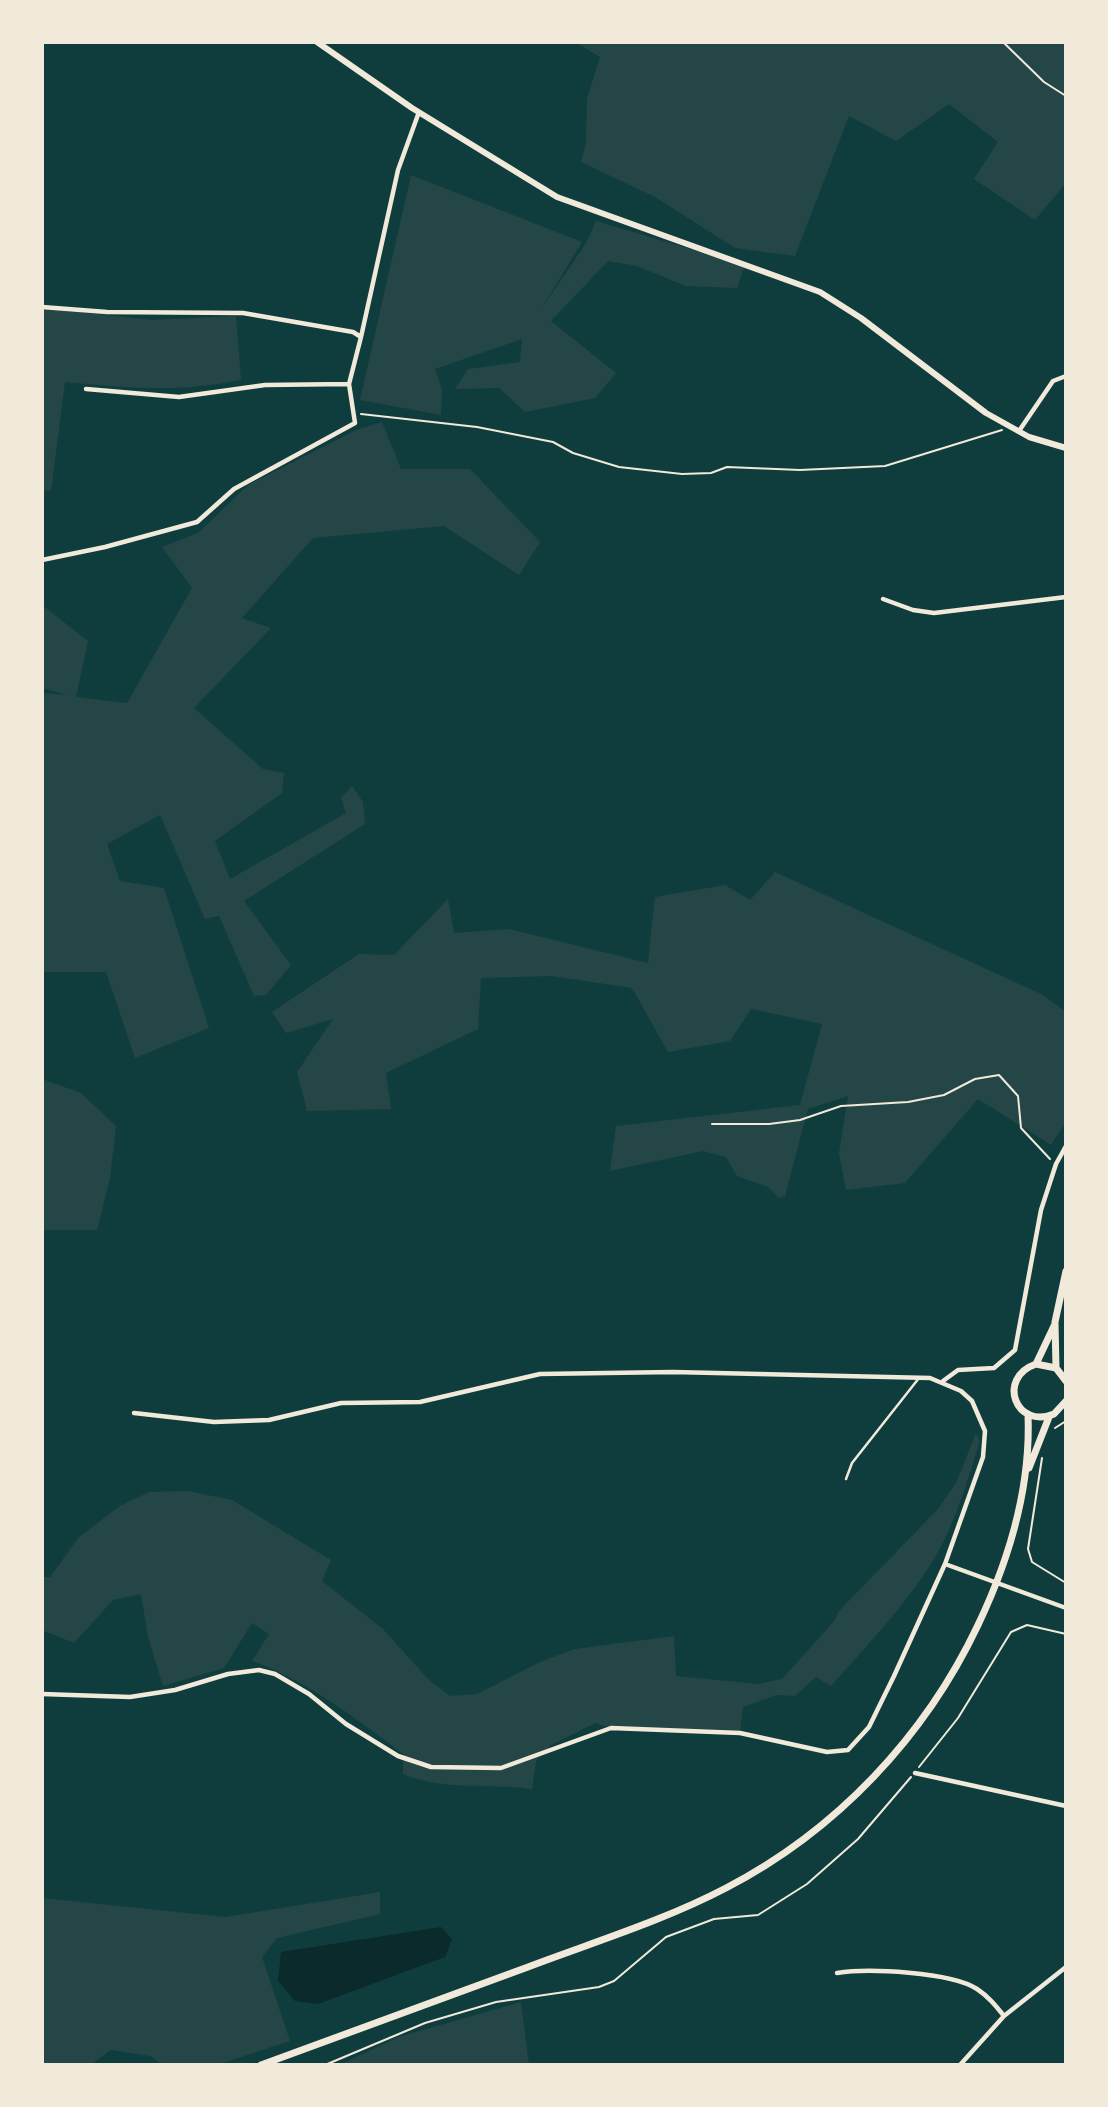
<!DOCTYPE html>
<html>
<head>
<meta charset="utf-8">
<style>
  body { margin:0 }
  #map { position:relative; width:1108px; height:2107px; overflow:hidden; background:#0f3d3e; font-family:"Source Serif 4",serif }
  canvas { display:block }
  .frame { position:absolute; inset:0; border:44px solid #f1e9da; pointer-events:none }
</style>
</head>
<body>
<div id="map">
<canvas width="1108" height="2107"></canvas>
<div class="frame"></div>
</div>
<script>
const ctx = document.querySelector('canvas').getContext('2d');
ctx.lineJoin = 'round';
function paint(path, color) { ctx.fillStyle = color; ctx.fill(path, 'evenodd'); }
function trace(path, color, width, dash) { ctx.strokeStyle = color; ctx.lineWidth = width; ctx.lineCap = dash ? 'butt' : 'round'; ctx.setLineDash(dash || []); ctx.stroke(path); }
const green = new Path2D(`
  M 575,42 L 1066,42 L 1066,183 L 1035,220 L 974,179 L 998,142 L 949,104 L 896,141 L 849,116 L 795,256 L 735,248 L 655,197 L 581,162 L 586,143 L 587,99 L 600,57 Z
  M 411,175 L 582,242 L 540,311 L 586,243 L 596,221 L 745,265 L 737,288 L 686,286 L 637,266 L 608,261 L 551,321 L 616,373 L 595,398 L 525,412 L 499,388 L 455,389 L 468,369 L 520,362 L 522,339 L 435,369 L 442,390 L 441,415 L 360,400 Z
  M 42,308 L 151,320 L 236,316 L 241,380 C 177,393 128,388 65,382 L 51,491 L 42,490 Z
  M 382,422 L 401,469 L 470,469 L 540,542 L 519,575 L 444,526 L 313,538 L 242,618 L 271,628 L 194,708 L 263,769 L 284,773 L 282,793 L 215,841 L 230,879 L 346,813 L 341,798 L 352,786 L 363,802 L 365,824 L 244,901 L 291,965 L 266,995 L 254,996 L 219,916 L 205,919 L 160,815 L 107,844 L 120,881 L 164,888 L 209,1028 L 135,1058 L 106,972 L 42,972 L 42,693 L 68,695 L 42,688 L 42,605 L 88,641 L 76,697 L 127,703 L 192,588 L 162,547 L 198,533 L 248,485 L 356,430 Z
  M 775,872 L 1041,994 L 1066,1012 L 1066,1122 L 1051,1145 L 978,1099 L 905,1183 L 846,1190 L 839,1153 L 848,1096 L 808,1109 L 785,1196 L 779,1198 L 768,1187 L 737,1176 L 726,1157 L 703,1151 L 610,1171 L 616,1126 L 800,1105 L 822,1024 L 751,1009 L 730,1041 L 668,1052 L 632,988 L 551,976 L 481,978 L 478,1029 L 386,1073 L 391,1109 L 307,1111 L 297,1072 L 333,1019 L 286,1033 L 272,1012 L 359,954 L 394,955 L 448,899 L 454,933 L 509,929 L 648,963 L 655,897 L 725,885 L 750,900 Z
  M 42,1079 L 81,1093 L 116,1126 L 110,1178 L 97,1230 L 42,1230 Z
  M 976,1433 L 980,1441 C 966,1485 953,1532 927,1570 C 899,1612 864,1649 831,1686 L 816,1677 L 795,1696 L 777,1695 L 743,1707 L 740,1733 L 611,1728 L 595,1723 L 551,1745 L 536,1761 L 532,1789 C 490,1783 442,1791 403,1774 L 403,1754 C 357,1719 306,1680 252,1661 L 269,1634 L 252,1623 L 224,1668 L 163,1686 L 148,1637 L 141,1594 L 113,1600 L 74,1643 L 42,1630 L 42,1577 L 50,1577 L 79,1537 L 120,1506 L 149,1492 L 188,1491 L 232,1500 L 331,1560 L 322,1581 L 383,1629 L 428,1679 L 450,1696 L 477,1694 L 540,1662 L 575,1649 L 674,1636 L 676,1676 L 758,1684 L 782,1679 L 835,1620 L 838,1612 L 938,1509 L 956,1483 Z
  M 380,1892 L 380,1914 L 277,1938 L 262,1957 L 290,2041 L 217,2065 L 164,2065 L 150,2056 L 110,2050 L 91,2065 L 42,2065 L 42,1898 L 226,1917 Z
  M 521,2002 L 529,2065 L 340,2065 L 398,2037 Z`);
const water = new Path2D(`
  M 441,1927 L 452,1939 L 445,1957 L 318,2004 L 295,2001 L 278,1981 L 281,1952 Z`);
const path = new Path2D(`
  M 1003,42 L 1044,82 L 1066,96
  M 361,414 L 477,427 L 553,442 L 573,453 L 619,467 L 682,474 L 711,473 L 727,467 L 800,470 L 885,466 L 1002,430
  M 712,1124 L 769,1124 L 800,1120 L 841,1106 L 908,1102 L 944,1095 L 975,1079 L 999,1075 L 1018,1096 L 1021,1128 L 1050,1159
  M 1055,1428 L 1066,1421
  M 1042,1458 L 1028,1549 L 1032,1562 L 1066,1583
  M 919,1767 L 958,1718 L 1011,1632 L 1027,1625 L 1066,1634
  M 325,2065 L 425,2023 L 496,2002 L 599,1987 L 614,1981 L 666,1937 L 714,1919 L 758,1915 L 807,1884 L 858,1839 L 911,1777`);
const service = new Path2D(`
  M 846,1479 L 852,1463 L 919,1378`);
const minor = new Path2D(`
  M 42,307 L 107,312 L 243,313 L 353,332 L 361,337 L 349,384 L 355,423 L 234,489 L 197,522 L 105,547 L 42,560
  M 361,337 L 398,170 L 419,112
  M 86,389 L 179,397 L 265,385 L 349,384
  M 1019,431 L 1053,381 L 1066,376
  M 883,599 L 913,610 L 934,613 L 1066,597
  M 943,1381 L 958,1370 L 994,1368 L 1015,1350 L 1041,1210 L 1056,1164 L 1066,1146
  M 945,1564 L 1066,1608
  M 42,1694 L 130,1697 L 175,1690 L 228,1674 L 259,1670 L 275,1674 L 309,1694 L 346,1724 L 398,1756 L 431,1767 L 501,1768 L 611,1728 L 740,1733 L 827,1752 L 848,1750 L 869,1727 L 894,1676 L 945,1564 L 983,1457 L 985,1431 L 972,1401 L 961,1391 L 930,1378 L 673,1372 L 540,1374 L 420,1402 L 341,1403 L 269,1420 L 214,1422 L 134,1413
  M 915,1773 L 1066,1806
  M 837,1973 C 868,1968 951,1972 977,1989 C 988,1996 996,2006 1004,2016
  M 960,2065 L 1004,2016 L 1066,1967`);
const secondary = new Path2D(`
  M 317,42 L 412,108 L 557,197 L 820,292 L 861,318 L 986,413 L 1029,437 L 1066,448`);
const primary = new Path2D(`
  M 1036,1364 L 1054,1326
  M 1056,1368 L 1055,1322 L 1066,1271
  M 1066,1381 L 1056,1368 L 1036,1364 C 996,1378 1016,1430 1054,1414 L 1066,1401
  M 1029,1468 L 1049,1417
  M 261,2065 C 350,2032 439,1999 528,1967 C 594,1942 663,1921 726,1888 C 836,1831 925,1737 978,1625 C 1009,1560 1031,1487 1028,1414`);
paint(green, '#244646');
paint(water, '#0a2a2b');
trace(path, '#f1e9da', 2);
trace(service, '#f1e9da', 2.5);
trace(minor, '#f1e9da', 4.5);
trace(secondary, '#f1e9da', 6);
trace(primary, '#f1e9da', 7);
</script>
</body>
</html>
